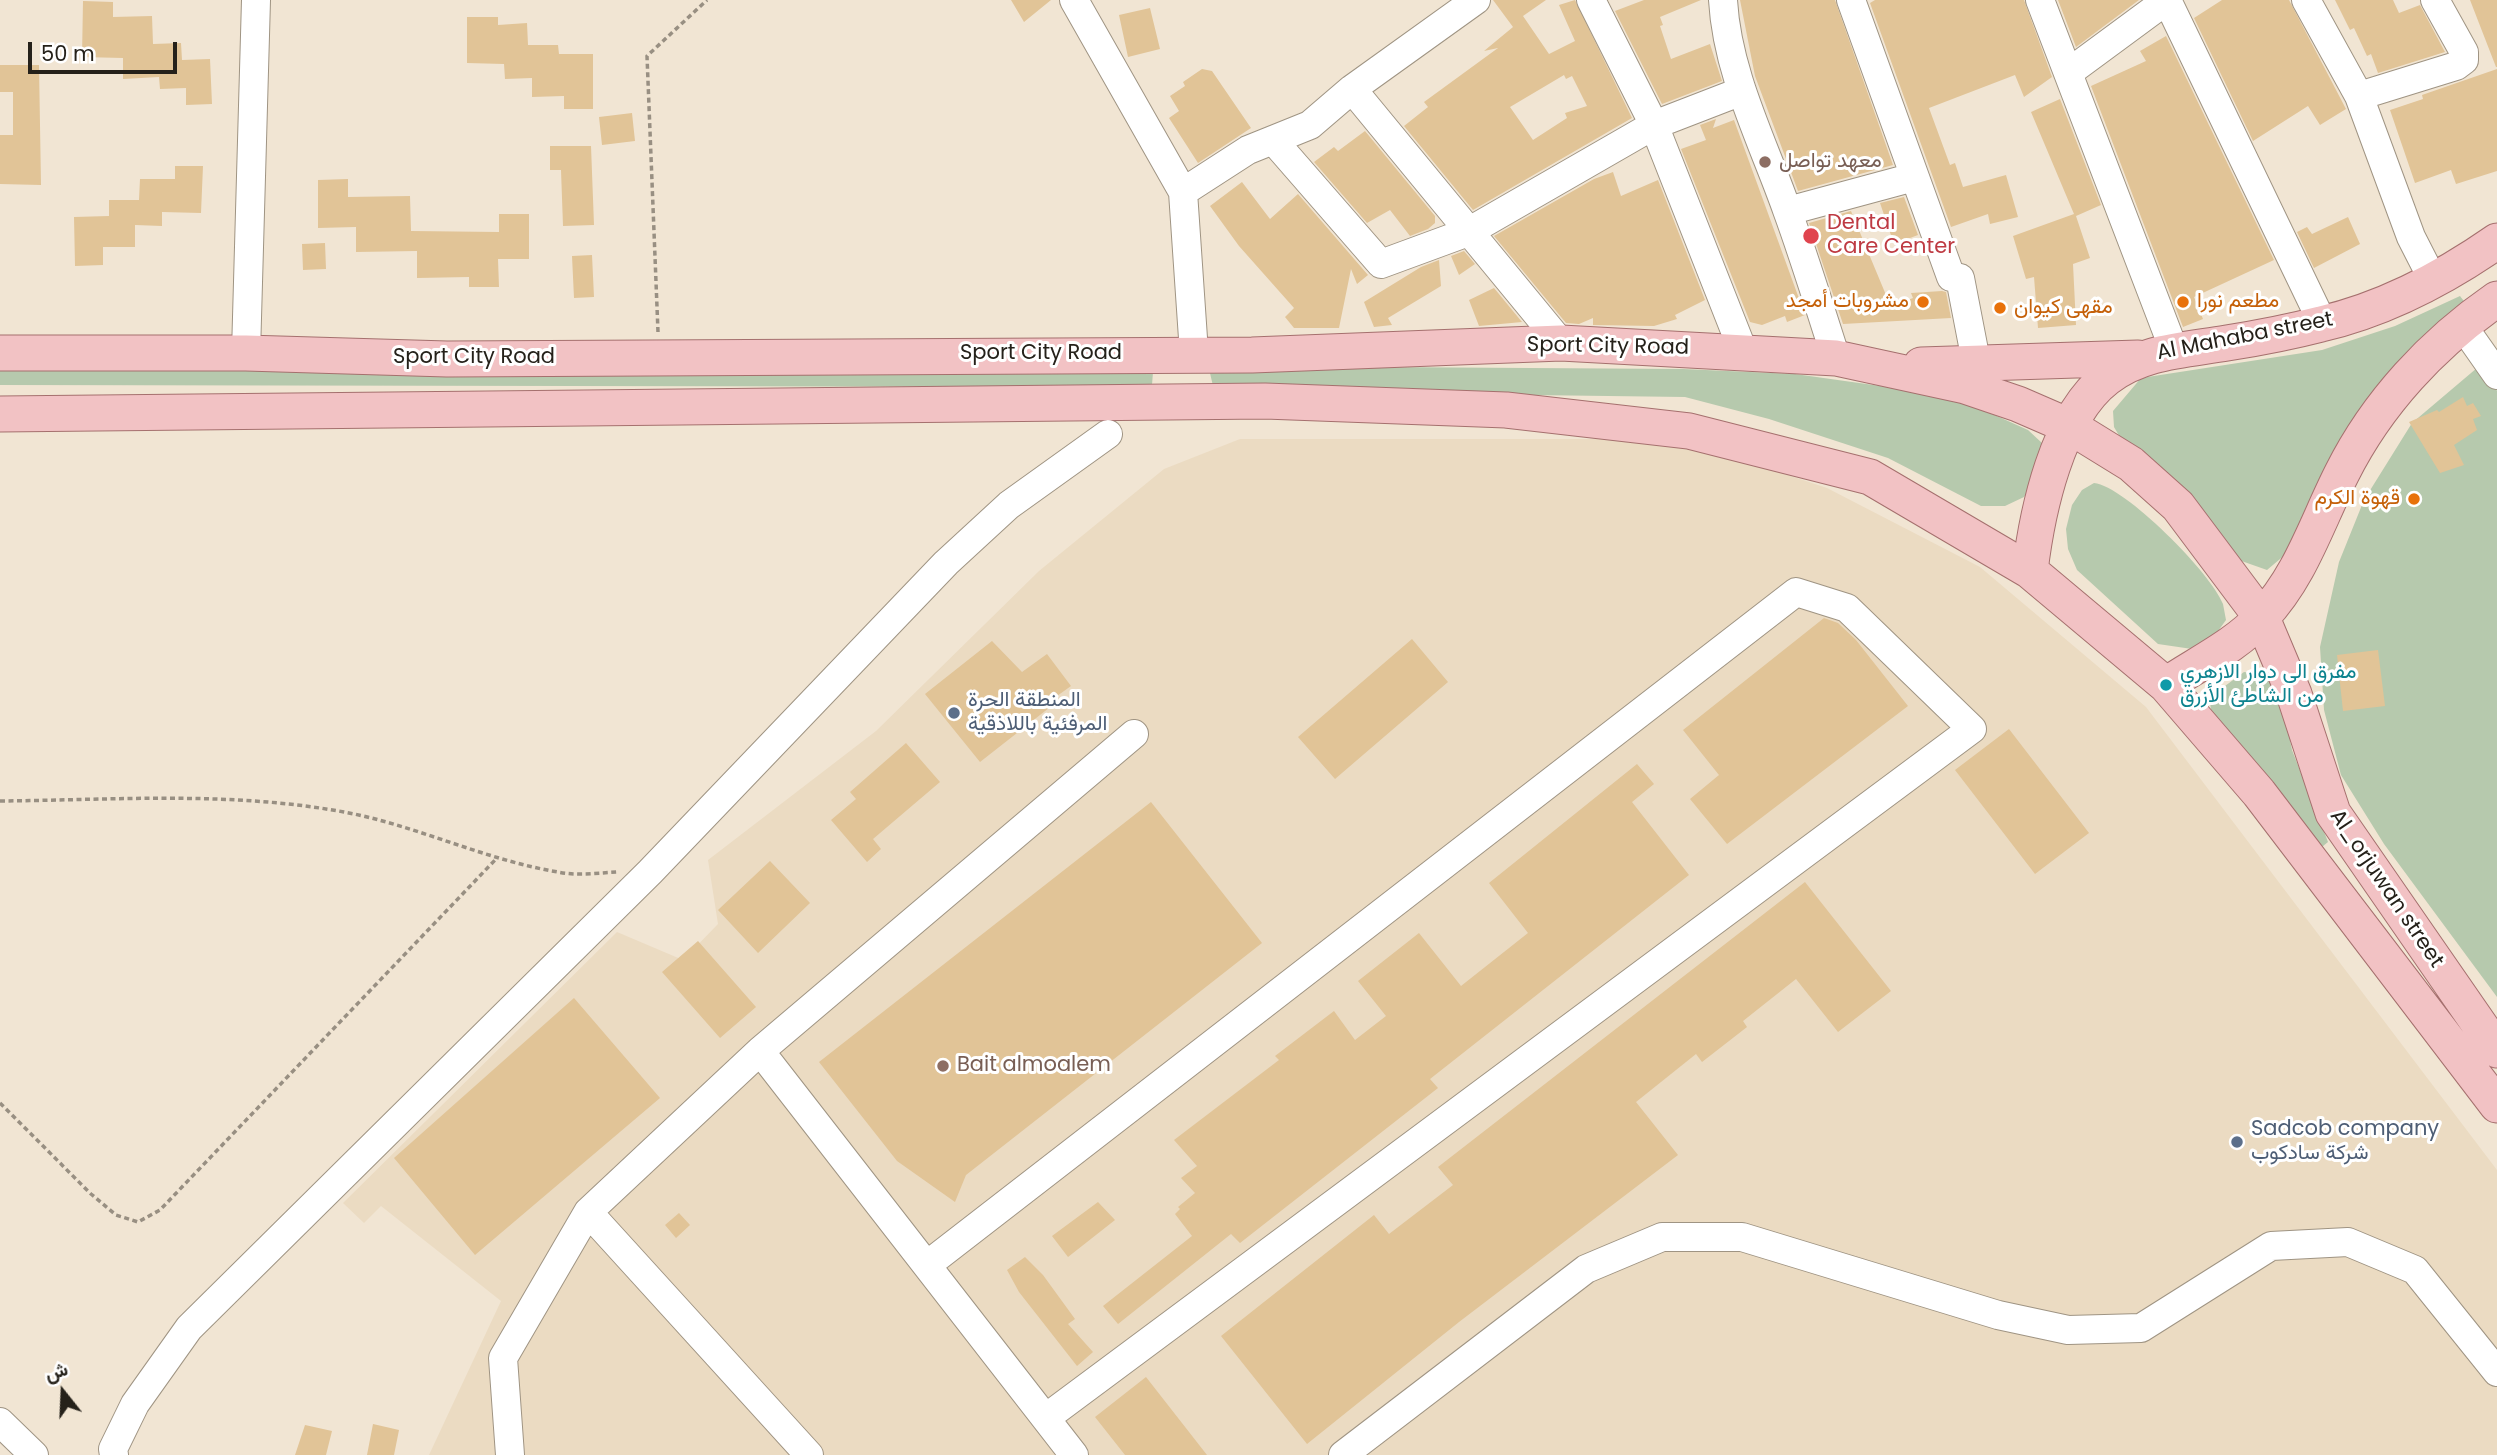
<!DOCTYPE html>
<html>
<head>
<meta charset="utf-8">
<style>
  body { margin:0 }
  #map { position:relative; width:2497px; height:1455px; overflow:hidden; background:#f1e5d3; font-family:Poppins,Vazirmatn,sans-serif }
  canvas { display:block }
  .north { position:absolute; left:28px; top:1357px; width:70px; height:70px; -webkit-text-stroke:5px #fff; paint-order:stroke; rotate:342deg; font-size:19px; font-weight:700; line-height:28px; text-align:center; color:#25211a }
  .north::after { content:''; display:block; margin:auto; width:24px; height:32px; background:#25211a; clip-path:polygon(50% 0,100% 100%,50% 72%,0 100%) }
  .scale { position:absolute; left:28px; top:42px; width:149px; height:32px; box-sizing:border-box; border:4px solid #25211a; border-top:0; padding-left:9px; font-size:21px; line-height:24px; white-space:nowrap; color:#25211a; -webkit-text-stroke:5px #fff; paint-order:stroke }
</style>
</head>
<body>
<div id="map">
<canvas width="2497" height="1455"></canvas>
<div class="north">ش</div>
<div class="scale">50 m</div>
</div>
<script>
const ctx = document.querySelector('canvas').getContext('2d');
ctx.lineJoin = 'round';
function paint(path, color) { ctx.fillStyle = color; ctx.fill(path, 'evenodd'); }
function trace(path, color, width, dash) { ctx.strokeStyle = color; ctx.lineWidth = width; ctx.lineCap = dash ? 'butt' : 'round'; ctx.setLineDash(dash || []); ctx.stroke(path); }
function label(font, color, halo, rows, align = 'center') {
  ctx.font = font + ' Poppins,Vazirmatn,sans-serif'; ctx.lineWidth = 6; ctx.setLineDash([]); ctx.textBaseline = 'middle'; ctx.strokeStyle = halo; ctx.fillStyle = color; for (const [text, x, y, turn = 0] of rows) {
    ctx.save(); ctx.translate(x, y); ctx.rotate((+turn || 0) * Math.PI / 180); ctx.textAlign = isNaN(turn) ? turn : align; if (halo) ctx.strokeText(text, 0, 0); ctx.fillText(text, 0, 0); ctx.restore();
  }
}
const built = new Path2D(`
  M 1240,439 L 1680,439 L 1827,488 L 1980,567 L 2146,707 L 2497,1170 L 2497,1455 L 429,1455 L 501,1301 L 381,1206 L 364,1223 L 343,1203 L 617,932 L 683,960 L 718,924 L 708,860 L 876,731 L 1039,571 L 1164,469 Z`);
const green = new Path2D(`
  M 2460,296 L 2473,313 L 2293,548 L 2267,570 L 2233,558 L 2134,461 L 2114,427 L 2113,411 L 2141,378 L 2322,350 L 2395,326 Z
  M 2484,362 L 2497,391 L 2497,997 L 2384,844 L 2341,775 L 2324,710 L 2320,647 L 2339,562 L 2364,500 L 2412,423 Z
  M 0,365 L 1153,372 L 1152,385 L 1146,387 L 0,385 Z
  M 1224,366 L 1683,369 L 1795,374 L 1909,390 L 1970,404 L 2028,430 L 2042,443 L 2045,457 L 2043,470 L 2024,497 L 2005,506 L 1981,506 L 1888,458 L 1769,419 L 1685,397 L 1223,391 L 1213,386 L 1210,373 Z
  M 2094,483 C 2125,486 2212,574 2223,604 C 2224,609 2225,615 2226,620 L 2213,638 L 2192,649 L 2158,644 L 2077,570 L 2068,549 L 2066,529 L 2072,505 L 2082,490 Z
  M 2244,672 L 2265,675 L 2282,700 L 2292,750 L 2328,842 L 2317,851 L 2211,713 L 2210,697 Z`);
const building = new Path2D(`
  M 1011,0 L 1051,0 L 1024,22 Z
  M 1493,0 L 1546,0 L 1523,16 L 1549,54 L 1575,41 L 1559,5 L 1575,0 L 1632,118 L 1473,210 L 1404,126 L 1428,107 L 1424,102 L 1498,48 L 1484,51 L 1513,27 ZM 1564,75 L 1566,79 L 1572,76 L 1587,106 L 1565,113 L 1567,118 L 1533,140 L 1510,107 Z
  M 1644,0 L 1701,0 L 1660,17 L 1663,25 L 1660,26 L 1671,59 L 1710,44 L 1722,81 L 1662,104 L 1615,11 Z
  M 1740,0 L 1835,0 L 1893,165 L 1798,191 L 1755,76 Z
  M 1875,0 L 2024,0 L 2052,77 L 2024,97 L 2015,75 L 1929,108 L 1950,165 L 1955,163 L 1963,187 L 2006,175 L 2018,217 L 1990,224 L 1988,214 L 1951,227 L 1870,3 Z
  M 2058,0 L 2139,0 L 2076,47 Z
  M 2222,0 L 2289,0 L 2346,109 L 2320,125 L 2308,106 L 2253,141 L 2194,18 Z
  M 2335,0 L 2393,0 L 2399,13 L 2420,5 L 2445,52 L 2378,73 L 2371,54 L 2367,56 L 2354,28 L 2350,30 Z
  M 2470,0 L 2497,0 L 2497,67 L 2496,67 Z
  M 83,1 L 113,2 L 113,17 L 152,16 L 153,44 L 181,43 L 182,60 L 210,59 L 212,104 L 186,105 L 186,88 L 160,89 L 159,77 L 123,79 L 123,58 L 82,57 Z
  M 1150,8 L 1160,49 L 1128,57 L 1119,15 Z
  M 467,17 L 498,17 L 498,25 L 527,23 L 528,45 L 558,45 L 559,54 L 593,54 L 593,109 L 564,109 L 564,96 L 532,97 L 532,78 L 505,79 L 504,64 L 467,63 Z
  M 2166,36 L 2274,260 L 2194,297 L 2203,319 L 2183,327 L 2091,86 L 2146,61 L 2140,51 Z
  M 0,65 L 39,65 L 41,185 L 0,184 L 0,135 L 13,135 L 13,92 L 0,92 Z
  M 1202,69 L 1212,71 L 1251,128 L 1198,163 L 1169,118 L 1179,111 L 1170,96 L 1185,86 L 1183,82 Z
  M 2497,69 L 2497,171 L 2456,184 L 2451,170 L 2415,183 L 2390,110 L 2423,99 L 2422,95 Z
  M 2060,99 L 2101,205 L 2076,216 L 2090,258 L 2073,264 L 2076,325 L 2038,328 L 2034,277 L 2026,279 L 2013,236 L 2074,214 L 2031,112 Z
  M 632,113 L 635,141 L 602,145 L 599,117 Z
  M 1716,119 L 1713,128 L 1734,120 L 1805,315 L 1787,322 L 1785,316 L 1762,325 L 1750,322 L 1681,149 L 1706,140 L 1700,125 Z
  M 1365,131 L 1435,216 L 1435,223 L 1428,229 L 1410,236 L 1390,210 L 1367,223 L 1314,162 L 1334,147 L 1338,151 Z
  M 550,146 L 591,146 L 594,225 L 563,226 L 561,170 L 550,170 Z
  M 175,166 L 203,166 L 201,213 L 162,212 L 162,226 L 135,225 L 135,247 L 103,247 L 103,265 L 75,266 L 74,217 L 109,216 L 109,200 L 139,200 L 140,179 L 175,179 Z
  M 1613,172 L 1621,196 L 1658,180 L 1705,300 L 1675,315 L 1677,319 L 1654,326 L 1593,325 L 1593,318 L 1579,324 L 1566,323 L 1494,236 L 1594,179 Z
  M 348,179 L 348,197 L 410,196 L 411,231 L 499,232 L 499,214 L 529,214 L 529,259 L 498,259 L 499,287 L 469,287 L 469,277 L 417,278 L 417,251 L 356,252 L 356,227 L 318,228 L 318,180 Z
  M 1242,182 L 1270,219 L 1298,194 L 1368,275 L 1357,284 L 1351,269 L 1339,328 L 1294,328 L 1285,317 L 1294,308 L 1239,246 L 1210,206 Z
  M 1904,197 L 1918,235 L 1894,244 L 1880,203 Z
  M 1851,211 L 1886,295 L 1889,295 L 1894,305 L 1913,298 L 1911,293 L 1942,291 L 1946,292 L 1951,318 L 1843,324 L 1809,223 Z
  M 2348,217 L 2360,244 L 2314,268 L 2297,232 L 2307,227 L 2312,234 Z
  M 325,243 L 326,269 L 303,270 L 302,244 Z
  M 1464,251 L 1475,264 L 1459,275 L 1451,256 Z
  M 592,255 L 594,297 L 574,298 L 572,256 Z
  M 1439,260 L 1441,286 L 1388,318 L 1392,325 L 1374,327 L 1364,302 L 1421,267 Z
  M 1494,288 L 1522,322 L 1479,326 L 1469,300 Z
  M 2463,397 L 2467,406 L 2473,403 L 2481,416 L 2473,419 L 2477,430 L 2454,445 L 2464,465 L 2440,473 L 2409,422 L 2437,410 L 2439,412 Z
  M 1824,618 L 1838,623 L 1856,640 L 1908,706 L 1727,844 L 1690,799 L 1719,775 L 1683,730 Z
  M 1412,639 L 1448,682 L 1335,779 L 1298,737 Z
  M 992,641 L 1022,672 L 1047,654 L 1071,686 L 1050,701 L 1054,704 L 980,762 L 925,694 Z
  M 2378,650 L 2385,706 L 2343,711 L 2337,655 Z
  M 2009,729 L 2089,833 L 2035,874 L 1955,770 Z
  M 906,743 L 940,782 L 873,839 L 881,849 L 867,862 L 831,820 L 856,799 L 850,792 Z
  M 1637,764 L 1654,784 L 1632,802 L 1689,875 L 1430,1079 L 1438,1088 L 1240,1243 L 1231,1234 L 1118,1324 L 1103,1306 L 1192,1236 L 1175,1214 L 1180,1209 L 1178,1207 L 1195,1193 L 1181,1178 L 1197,1166 L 1174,1140 L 1279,1060 L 1275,1056 L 1334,1011 L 1355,1040 L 1386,1016 L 1358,981 L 1419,933 L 1461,986 L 1528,933 L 1489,883 Z
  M 1151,802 L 1262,943 L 966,1175 L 955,1202 L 897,1161 L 819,1062 Z
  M 770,861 L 810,903 L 758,953 L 718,910 Z
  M 1805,882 L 1891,991 L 1838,1032 L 1796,979 L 1743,1021 L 1747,1027 L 1702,1062 L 1696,1054 L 1636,1102 L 1678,1155 L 1459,1322 L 1307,1444 L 1221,1336 L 1374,1215 L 1389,1234 L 1453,1185 L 1438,1167 Z
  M 698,941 L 756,1007 L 720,1038 L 662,972 Z
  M 574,998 L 660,1098 L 475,1255 L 394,1158 Z
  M 1098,1202 L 1115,1220 L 1068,1257 L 1052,1236 Z
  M 679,1213 L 690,1225 L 676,1238 L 665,1225 Z
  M 1025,1257 L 1043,1275 L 1075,1319 L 1068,1324 L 1093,1352 L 1077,1366 L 1019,1292 L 1007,1270 Z
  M 1146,1377 L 1207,1455 L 1125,1455 L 1095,1417 Z
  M 373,1424 L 399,1430 L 394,1455 L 367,1455 Z
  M 305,1425 L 332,1431 L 326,1455 L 295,1455 Z`);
const path = new Path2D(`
  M 658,332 L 647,56 L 707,0
  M 0,801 C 115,800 230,791 344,812 C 415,825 485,860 558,872 C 577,876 598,873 617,872
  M 0,1103 L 91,1194 L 116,1215 L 138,1222 L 160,1210 L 497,858`);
const minor = new Path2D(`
  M 1074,0 L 1183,192 L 1194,353
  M 1591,0 L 1654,125 L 1743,351
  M 1723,0 C 1727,73 1763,142 1787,210 C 1805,259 1820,309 1836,358
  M 1851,0 L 1951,277 L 1960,278 L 1976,361
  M 2040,0 L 2174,350
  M 2306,0 L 2359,96 L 2411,237 L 2434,282
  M 2068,73 L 2167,0 L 2323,324
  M 1352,89 L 1561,343
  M 2359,96 L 2456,66 L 2464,60 L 2464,52 L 2435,0
  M 1273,140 L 1381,264 L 1468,232 L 1654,125 L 1742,91
  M 1183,192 L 1248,150 L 1310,125 L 1352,89 L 1476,0
  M 1788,211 L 1914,177
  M 2462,325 L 2497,375
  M 246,353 L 256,0
  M 760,1051 L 1074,1455
  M 588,1212 L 809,1455
  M 927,1265 L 1796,592 L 1847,608 L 1972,729 L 1047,1417
  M 0,1422 L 34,1455
  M 114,1455 L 113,1449 L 135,1404 L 189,1328 L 650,872 L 946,563 L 1009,505 L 1108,434
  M 510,1455 L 503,1358 L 588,1212 L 760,1051 L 1134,734
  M 1343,1455 L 1586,1269 L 1662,1237 L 1742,1237 L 1998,1315 L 2068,1330 L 2141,1328 L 2271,1246 L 2348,1242 L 2415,1270 L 2497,1372`);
const major = new Path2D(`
  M 0,353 L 246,353 L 447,359 L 1252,355 L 1561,343 L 1836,358 L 1965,386 L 2018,404 L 2071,427 L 2131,464 L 2178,506 L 2262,618 L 2294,694 L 2333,813 L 2497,1050
  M 1921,365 L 2138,358
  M 0,414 L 1265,401 L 1506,410 L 1689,431 L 1870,477 L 2030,571 L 2166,685 L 2259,793 L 2497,1105
  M 2030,571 C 2037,512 2057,416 2107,378 C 2142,351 2186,350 2227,343 C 2259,338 2290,332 2321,324 C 2385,309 2444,278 2497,241
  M 2166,685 C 2197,664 2237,645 2262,617 C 2301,576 2317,522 2342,473 C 2377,403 2433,343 2497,299`);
const markers = [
  [1765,162,7,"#8d6e63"],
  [1811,236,9,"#e0444e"],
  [1923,302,7,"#e8710a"],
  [2183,302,7,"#e8710a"],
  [2000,308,7,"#e8710a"],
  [2414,499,7,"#e8710a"],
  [2166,685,7,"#0f9aa8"],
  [954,713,7,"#5c6f8a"],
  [943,1066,7,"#8d6e63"],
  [2237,1142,7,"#5c6f8a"]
];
const educationNames = [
  ["معهد تواصل",1779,162],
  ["Bait almoalem",957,1066]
];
const healthNames = [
  ["Dental",1827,224],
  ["Care Center",1827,248]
];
const foodNames = [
  ["مشروبات أمجد",1909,302],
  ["مطعم نورا",2197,302,"left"],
  ["مقهى كيوان",2014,308,"left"],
  ["قهوة الكرم",2400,499]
];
const streetNames = [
  ["Al Mahaba street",2245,337,-11],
  ["Sport City Road",1608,347,1],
  ["Sport City Road",1041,354],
  ["Sport City Road",474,358],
  ["Al_orjuwan street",2386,889,56]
];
const cultureNames = [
  ["مفرق الى دوار الازهري",2180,673],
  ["من الشاطئ الأزرق",2180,697]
];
const serviceNames = [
  ["المنطقة الحرة",968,701],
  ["المرفئية باللاذقية",968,725],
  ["Sadcob company",2251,1130],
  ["شركة سادكوب",2251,1154]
];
paint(built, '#ebdbc2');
paint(green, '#b6c9ad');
paint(building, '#e1c497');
trace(minor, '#9f9483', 30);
trace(major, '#a5706e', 37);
trace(path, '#988f82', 3.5, [5, 3.5]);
trace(minor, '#fff', 28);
trace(major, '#f2c2c4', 35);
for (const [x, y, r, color] of markers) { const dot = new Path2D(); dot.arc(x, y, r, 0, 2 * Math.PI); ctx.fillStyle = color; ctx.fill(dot); trace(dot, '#fff', 2.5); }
label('21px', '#785e54', '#fff', educationNames, 'left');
label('21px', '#be3a42', '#fff', healthNames, 'left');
label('21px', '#c56008', '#fff', foodNames, 'right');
label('21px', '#25211a', '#fff', streetNames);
label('21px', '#0d838f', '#fff', cultureNames, 'left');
label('21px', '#4e5e75', '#fff', serviceNames, 'left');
</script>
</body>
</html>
